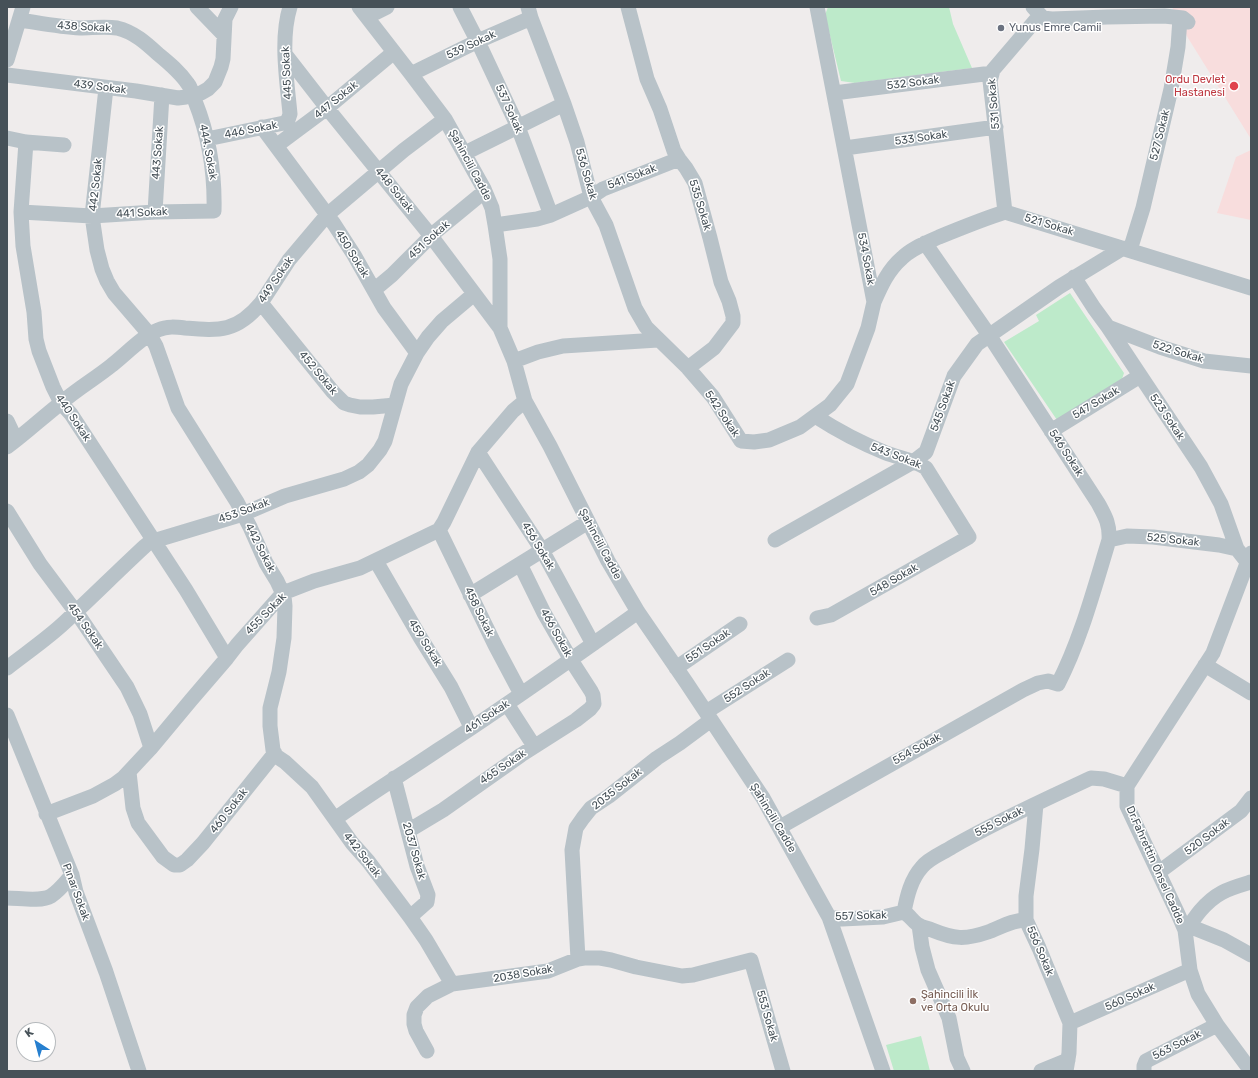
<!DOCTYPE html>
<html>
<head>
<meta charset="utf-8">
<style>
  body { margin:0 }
  #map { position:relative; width:1258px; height:1078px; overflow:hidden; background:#efecec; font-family:Rubik,sans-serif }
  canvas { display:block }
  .frame { position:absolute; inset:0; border:8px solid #465158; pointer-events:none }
  .north { position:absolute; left:16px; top:1022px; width:40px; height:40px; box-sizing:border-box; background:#fff; border:1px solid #b5b9bc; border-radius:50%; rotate:324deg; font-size:11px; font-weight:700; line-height:16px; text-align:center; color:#465158 }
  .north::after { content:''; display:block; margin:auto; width:14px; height:18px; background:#267fcf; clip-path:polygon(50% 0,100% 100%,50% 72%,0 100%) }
</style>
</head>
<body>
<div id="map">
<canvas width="1258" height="1078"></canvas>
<div class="frame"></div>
<div class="north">K</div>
</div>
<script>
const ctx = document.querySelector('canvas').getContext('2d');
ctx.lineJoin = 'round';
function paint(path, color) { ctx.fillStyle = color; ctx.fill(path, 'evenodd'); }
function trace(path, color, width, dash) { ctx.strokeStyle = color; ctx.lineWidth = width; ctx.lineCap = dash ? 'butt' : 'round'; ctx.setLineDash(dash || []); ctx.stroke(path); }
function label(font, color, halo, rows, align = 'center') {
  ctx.font = font + ' Rubik,sans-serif'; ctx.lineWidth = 3; ctx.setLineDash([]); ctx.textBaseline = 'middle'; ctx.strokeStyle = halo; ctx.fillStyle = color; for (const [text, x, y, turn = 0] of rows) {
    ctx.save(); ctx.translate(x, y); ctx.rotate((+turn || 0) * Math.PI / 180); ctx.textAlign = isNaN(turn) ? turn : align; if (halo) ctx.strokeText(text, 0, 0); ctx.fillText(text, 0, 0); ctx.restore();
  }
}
const medical = new Path2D(`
  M 1172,7 L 1251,7 L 1251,139 L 1188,38 Z
  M 1251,150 L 1251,220 L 1217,213 L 1236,157 Z`);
const green = new Path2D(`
  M 828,7 L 949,7 L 953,24 L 972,68 L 855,83 L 841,81 L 825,15 Z
  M 1070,293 L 1124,373 L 1121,382 L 1057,420 L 1004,342 L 1039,321 L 1036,315 Z
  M 921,1036 L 930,1071 L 894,1071 L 886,1045 Z`);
const minor = new Path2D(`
  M 197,7 L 224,35
  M 359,7 L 411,74 L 445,119 L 484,189 L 492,208 L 495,225 L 500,259 L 500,328 L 514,361 L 525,401 L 550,446 L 608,561 L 638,612 L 686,682 L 763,798 L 829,917 L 883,1071
  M 460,7 L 480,46 L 518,127 L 551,215
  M 528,7 L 531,18 L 564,104 L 577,142 L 591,197 L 606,225 L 635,308 L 646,327 L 688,368 L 713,397 L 741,441 L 754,442 L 769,440 L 800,427 L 830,405 L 847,384 L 868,328 L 874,302 L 817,7
  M 628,7 L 647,79 L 660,109 L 674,151 L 679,159 L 686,168 L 695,183 L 710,238 L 721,282 L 729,301 L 733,316 L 733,323 L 714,348 L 688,368
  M 1033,7 L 1043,18 L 1052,19 L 1107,17 L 1164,16 L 1183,18 L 1188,22
  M 367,17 L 387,7
  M 20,20 C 40,23 60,27 80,28 C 92,28 105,26 117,28 C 134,32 146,43 158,54 C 169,63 180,72 188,84 C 192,89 192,95 195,101 C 209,136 215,173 214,211 L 155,212 L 92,216 L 21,212
  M 285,54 L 327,108 L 431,236 L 500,328
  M 7,60 L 23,7
  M 411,74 L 478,41 L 531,18
  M 7,75 L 136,91 L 178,98 L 186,97 L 192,95 L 201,93 L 208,89 L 215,82 L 221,67 L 223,59 L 225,19 L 231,7
  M 106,88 L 92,216 L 97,250 L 102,269 L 107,281 L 114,293 L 150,335 L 156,346 L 178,408 L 237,502 L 250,527 L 266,563 L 277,581 L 284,596 L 285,606 L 284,638 L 279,672 L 270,708 L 270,726 L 273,750 L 276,756 L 285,762 L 312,787 L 352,843 L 368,861 L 410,917 L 426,940 L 452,984
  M 834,93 L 992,73
  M 262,127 L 334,224 L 354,255 L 384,308 L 417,353
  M 7,138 L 26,142 L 64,145
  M 207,139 L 284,123 L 288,120 L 290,114 C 287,81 280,39 290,7
  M 26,142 L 21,212 L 23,246 L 34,312 L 36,339 L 39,351 L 53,387 L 61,403 L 71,414 L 186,590 L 227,658
  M 276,146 L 327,108 L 394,52
  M 845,148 L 996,127
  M 465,153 L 564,104
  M 155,212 L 162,95
  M 1005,212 L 990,81 L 993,70 L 1040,15
  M 495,225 L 537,219 L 551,215 L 591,197 L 603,189 L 679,159
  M 1130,250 L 1143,208 L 1171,89 L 1178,47 L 1180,18
  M 1074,277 L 1094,308 L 1108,327 L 1201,467 L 1221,504 L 1237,549 L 1248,563
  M 374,290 L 392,275 L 434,233 L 485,191
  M 874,302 C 881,286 888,270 902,258 C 912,248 926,243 939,237 C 961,228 983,219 1005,212 L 1251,288
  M 261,303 L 333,392 L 344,403 L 350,405 L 360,407 L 373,407 L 395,405
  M 1108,327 L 1160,347 L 1204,361 L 1251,366
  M 514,361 L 538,352 L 563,346 L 658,340
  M 815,416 C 838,431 861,443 886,453 C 899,458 915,460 926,468 L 969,537 L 831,615 L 817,618
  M 7,421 L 16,440
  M 1051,431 L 1140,376
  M 7,447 C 26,433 43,417 61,403 C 77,389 96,378 112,365 C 125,355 144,335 158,330 C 167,326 176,327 185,328 C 220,331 237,332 261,303 L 289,260 L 327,215 L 404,150 L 445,119
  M 478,452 L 542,550 L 593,644
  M 7,511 L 40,564 L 81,619 L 127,687 L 140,714 L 151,748
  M 439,530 L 495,645 L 521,694
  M 775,540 L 913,462 L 926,452 L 954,376 L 977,344 L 1059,287 L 1123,248
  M 1109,540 L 1127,536 L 1153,537 L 1219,545 L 1237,549
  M 1251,553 L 1213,653 L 1127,786 L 1127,806 L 1178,914 L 1185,930 L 1190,970 L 1198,994 L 1217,1025 L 1251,1071
  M 376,561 L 420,637 L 451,687 L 471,727
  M 470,595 L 588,522
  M 1205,665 L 1251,693
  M 7,668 C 26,653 47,639 65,622 C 92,597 118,571 145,546 L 150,542 L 243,514 L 285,496 L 344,479 L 359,472 L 368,465 L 380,450 L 385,441 L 401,384 L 417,353 L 428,337 L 442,321 L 474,294
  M 676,668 L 740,624
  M 507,704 L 534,746
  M 706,712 L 788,660
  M 7,715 L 72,875 L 76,892 L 106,972 L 139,1071
  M 129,772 L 133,808 L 138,823 L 163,857 L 174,865 L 180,865 L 187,860 L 203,843 L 275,753
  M 394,778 L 417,866 L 428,895 L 427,902 L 410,917
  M 1036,804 L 1032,849 L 1026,896 L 1026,920 L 1039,948 L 1070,1023 L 1069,1053 L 1066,1071
  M 46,814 L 93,796 L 115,784 L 123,778 L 151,748 L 191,700 L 227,658 L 237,645 L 283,593 L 314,581 L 360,568 L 439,530 L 444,522 L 478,452 L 513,411 L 525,401
  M 335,819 C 368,795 404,773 438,750 C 506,706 572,659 638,612
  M 780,827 L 1023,690 L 1038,683 L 1048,681 L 1058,684 C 1081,639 1094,589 1109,540 C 1110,524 1105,516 1098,503 L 989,335 L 925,243
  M 408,831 L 443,810 L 521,755 L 576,720 L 590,709 L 594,704 L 593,695 L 591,691 L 571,660 L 544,613 L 520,564
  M 1159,872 L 1241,811 L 1251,798
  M 7,898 C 19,898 41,902 51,896 C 59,891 66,882 72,875
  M 904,912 C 907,896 911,879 922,867 C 929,858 943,853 952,847 C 997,821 1044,800 1091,778 L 1104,779 L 1127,786
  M 829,917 L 842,919 L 883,917 L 904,912 C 909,915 912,920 917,924 C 921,927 927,928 932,930 C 954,939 965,940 988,932 C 1001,927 1013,920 1026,920
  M 919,925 L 922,947 L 928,970 L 949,1018 L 957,1058 L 963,1071
  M 1189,926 L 1224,940 L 1251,955
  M 1185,930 C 1191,924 1195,917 1200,911 C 1216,892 1228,889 1251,882
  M 578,959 L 572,850 L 576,828 L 583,818 L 591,808 L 609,796 L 657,758 L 680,743 L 711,720
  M 1070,1023 L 1190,970
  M 427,1051 L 416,1031 L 414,1024 L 414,1015 L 417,1007 L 428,996 L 452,984 L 548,971 L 578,959 L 584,958 L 600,958 L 611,960 L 636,967 L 682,976 L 693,975 L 751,960 L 783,1071
  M 1041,1071 L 1068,1060
  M 1144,1071 L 1144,1066 L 1146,1061 L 1217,1025`);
const markers = [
  [1001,28,4,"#6b7280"],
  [1234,86,5,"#e0444e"],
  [913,1001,4,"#8d6e63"]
];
const streetNames = [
  ["438 Sokak",84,27,3],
  ["539 Sokak",471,45,-25],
  ["445 Sokak",287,73,-93],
  ["532 Sokak",913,83,-7],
  ["439 Sokak",100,87,7],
  ["447 Sokak",336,100,-39],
  ["531 Sokak",994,104,-95],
  ["537 Sokak",509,109,66],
  ["446 Sokak",251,130,-11],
  ["527 Sokak",1160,135,-76],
  ["533 Sokak",921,138,-8],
  ["444. Sokak",208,152,79],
  ["443 Sokak",158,153,-86],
  ["Şahincili Cadde",470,165,62],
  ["536 Sokak",586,174,74],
  ["541 Sokak",632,177,-21],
  ["442 Sokak",96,185,-84],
  ["448 Sokak",394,190,51],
  ["535 Sokak",700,205,73],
  ["441 Sokak",142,213,-3],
  ["521 Sokak",1049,225,17],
  ["451 Sokak",429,240,-42],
  ["450 Sokak",352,254,58],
  ["534 Sokak",866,259,79],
  ["449 Sokak",276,280,-56],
  ["522 Sokak",1178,352,17],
  ["452 Sokak",318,373,50],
  ["547 Sokak",1096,403,-31],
  ["545 Sokak",943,406,-70],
  ["542 Sokak",722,414,56],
  ["523 Sokak",1167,417,56],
  ["440 Sokak",73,418,56],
  ["546 Sokak",1066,453,57],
  ["543 Sokak",896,456,21],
  ["453 Sokak",244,511,-20],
  ["525 Sokak",1173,540,6],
  ["Şahincili Cadde",600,544,62],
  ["456 Sokak",538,546,59],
  ["442 Sokak",260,548,63],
  ["548 Sokak",894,580,-30],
  ["458 Sokak",479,612,64],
  ["455 Sokak",266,614,-46],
  ["454 Sokak",85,626,55],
  ["466 Sokak",556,633,61],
  ["459 Sokak",425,643,58],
  ["551 Sokak",708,646,-34],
  ["552 Sokak",747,686,-33],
  ["461 Sokak",487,717,-34],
  ["554 Sokak",917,749,-29],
  ["465 Sokak",503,767,-34],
  ["2035 Sokak",617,789,-38],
  ["460 Sokak",229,811,-52],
  ["Şahincili Cadde",773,818,59],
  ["555 Sokak",999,822,-27],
  ["520 Sokak",1207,837,-37],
  ["2037 Sokak",414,851,74],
  ["442 Sokak",362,855,52],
  ["Dr.Fahrettin Önsel Cadde",1155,865,66],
  ["Pınar Sokak",76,892,70],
  ["557 Sokak",861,916,-2],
  ["556 Sokak",1040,951,67],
  ["2038 Sokak",523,974,-10],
  ["560 Sokak",1130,997,-24],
  ["553 Sokak",767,1016,74],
  ["563 Sokak",1177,1045,-27]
];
const worshipNames = [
  ["Yunus Emre Camii",1009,28]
];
const healthNames = [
  ["Ordu Devlet",1225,80],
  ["Hastanesi",1225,93]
];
const educationNames = [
  ["Şahincili İlk",921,995],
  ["ve Orta Okulu",921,1008]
];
paint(medical, '#f8dddd');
paint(green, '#bdeaca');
trace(minor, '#b8c2c8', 15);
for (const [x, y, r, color] of markers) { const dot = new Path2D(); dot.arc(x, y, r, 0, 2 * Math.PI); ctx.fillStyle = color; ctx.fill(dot); trace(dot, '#fff', 1.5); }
label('11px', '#465158', '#fff', streetNames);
label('11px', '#5b616d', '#fff', worshipNames, 'left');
label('11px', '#be3a42', '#fff', healthNames, 'right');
label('11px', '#785e54', '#fff', educationNames, 'left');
</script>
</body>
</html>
